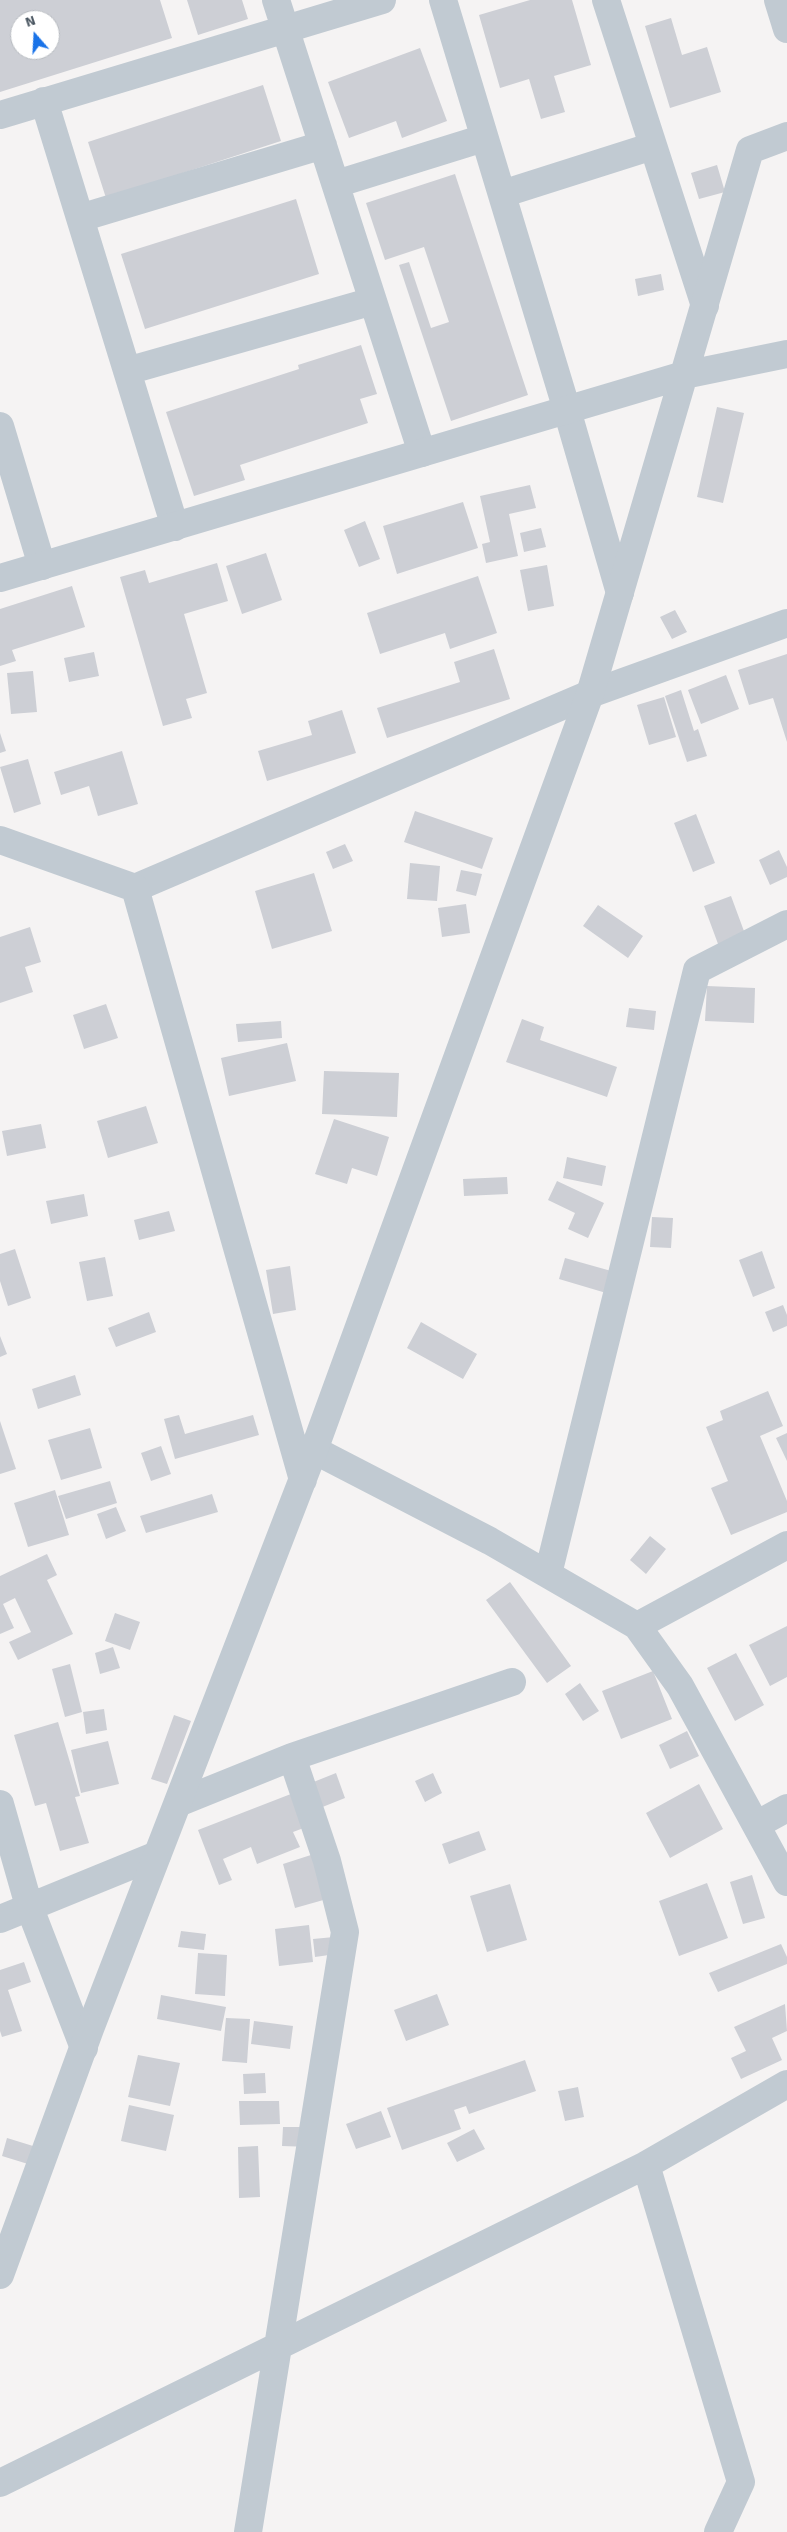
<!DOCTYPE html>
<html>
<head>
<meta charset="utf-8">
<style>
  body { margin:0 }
  #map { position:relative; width:787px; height:2532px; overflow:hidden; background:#f5f3f3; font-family:Signika,sans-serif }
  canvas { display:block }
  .north { position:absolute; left:10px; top:10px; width:50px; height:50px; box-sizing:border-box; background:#fff; border:1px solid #b7bbc0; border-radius:50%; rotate:341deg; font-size:14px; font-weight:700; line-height:20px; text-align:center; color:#4a5661 }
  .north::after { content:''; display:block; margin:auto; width:18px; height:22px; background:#1a73e8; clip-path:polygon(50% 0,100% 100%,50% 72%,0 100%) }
</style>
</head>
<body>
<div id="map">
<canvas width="787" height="2532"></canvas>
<div class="north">N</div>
</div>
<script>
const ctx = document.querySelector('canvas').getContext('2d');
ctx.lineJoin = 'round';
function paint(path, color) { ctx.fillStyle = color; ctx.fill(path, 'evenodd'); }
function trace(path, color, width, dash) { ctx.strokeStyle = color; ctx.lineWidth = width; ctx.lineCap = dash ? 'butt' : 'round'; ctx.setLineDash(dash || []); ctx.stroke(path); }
const building = new Path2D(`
  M 0,0 L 160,0 L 172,38 L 0,92 ZM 20,20 L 50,20 L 50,50 L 20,50 Z
  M 187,0 L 242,0 L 248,19 L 198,35 Z
  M 530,0 L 572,0 L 591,65 L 554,76 L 565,112 L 541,119 L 529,79 L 500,88 L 479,15 Z
  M 671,18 L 682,55 L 707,47 L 721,92 L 670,108 L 645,26 Z
  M 420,48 L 447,121 L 402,138 L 396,121 L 349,138 L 328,82 Z
  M 263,85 L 281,141 L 106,198 L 88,142 Z
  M 717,165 L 725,192 L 699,199 L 691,173 Z
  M 455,174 L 528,395 L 451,421 L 399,265 L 409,262 L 431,328 L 449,322 L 424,247 L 385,260 L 366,203 Z
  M 296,199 L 319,274 L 145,329 L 121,254 Z
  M 661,274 L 664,290 L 638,296 L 635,279 Z
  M 361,345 L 377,394 L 360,399 L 368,423 L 240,465 L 245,480 L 194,496 L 166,412 L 299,369 L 298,365 Z
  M 717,407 L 744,413 L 723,503 L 697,497 Z
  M 530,485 L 536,508 L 509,514 L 518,556 L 486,563 L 482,544 L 490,542 L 480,496 Z
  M 463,502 L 478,548 L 397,574 L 383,526 Z
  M 365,521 L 380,559 L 359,567 L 344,530 Z
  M 541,528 L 546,547 L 524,552 L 520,533 Z
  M 266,553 L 282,600 L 242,614 L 226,566 Z
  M 217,563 L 228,601 L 184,614 L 207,693 L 186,699 L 192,718 L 163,726 L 120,577 L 145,570 L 149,583 Z
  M 547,565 L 554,606 L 528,611 L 520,570 Z
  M 478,576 L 497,633 L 450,649 L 445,633 L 380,654 L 367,613 Z
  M 72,586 L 85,627 L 12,650 L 16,661 L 0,666 L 0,609 Z
  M 675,610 L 687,632 L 672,639 L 660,617 Z
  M 494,649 L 510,699 L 387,738 L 377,708 L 460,682 L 454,662 Z
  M 94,652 L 99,676 L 69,682 L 64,658 Z
  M 787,654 L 787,742 L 773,698 L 749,705 L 738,670 Z
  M 33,671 L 37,712 L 11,714 L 7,673 Z
  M 726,675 L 739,709 L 701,724 L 688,690 Z
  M 681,690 L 694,731 L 698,729 L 707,756 L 687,762 L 665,696 Z
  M 664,697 L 676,737 L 649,745 L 637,705 Z
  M 342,710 L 356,753 L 267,781 L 258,751 L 312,735 L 308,721 Z
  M 0,733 L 6,751 L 0,753 Z
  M 122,751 L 138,804 L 98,816 L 89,786 L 61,795 L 54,772 Z
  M 28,759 L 41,804 L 14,813 L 0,767 Z
  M 415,811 L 493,838 L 482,869 L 404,842 Z
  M 696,814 L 715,863 L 693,872 L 674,823 Z
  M 345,844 L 353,861 L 333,869 L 326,852 Z
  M 779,850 L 787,867 L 787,877 L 770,885 L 759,860 Z
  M 410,863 L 440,866 L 437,901 L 407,899 Z
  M 461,870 L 482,874 L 476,896 L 456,891 Z
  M 314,873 L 332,931 L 272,949 L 255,891 Z
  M 731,896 L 748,942 L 721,952 L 704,906 Z
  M 466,904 L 470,933 L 442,937 L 438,908 Z
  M 598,905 L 643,936 L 628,958 L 583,926 Z
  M 30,927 L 41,962 L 25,967 L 33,992 L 0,1003 L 0,937 Z
  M 707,986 L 755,988 L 754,1023 L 705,1021 Z
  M 106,1004 L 118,1038 L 84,1049 L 73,1015 Z
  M 629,1008 L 656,1011 L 654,1030 L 626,1027 Z
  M 522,1019 L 544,1027 L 540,1040 L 617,1067 L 607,1097 L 506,1062 Z
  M 281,1021 L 282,1038 L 238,1042 L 236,1024 Z
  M 287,1043 L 296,1081 L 229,1096 L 221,1058 Z
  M 324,1071 L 399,1073 L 397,1117 L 322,1114 Z
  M 146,1106 L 158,1143 L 108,1158 L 97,1121 Z
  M 334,1119 L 389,1137 L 377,1176 L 352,1168 L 347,1184 L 315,1174 Z
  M 41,1124 L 46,1148 L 7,1156 L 2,1131 Z
  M 567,1157 L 606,1166 L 602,1186 L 563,1178 Z
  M 507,1177 L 508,1194 L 464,1196 L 463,1179 Z
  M 557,1181 L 604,1203 L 588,1238 L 568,1229 L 575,1213 L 548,1200 Z
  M 84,1194 L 88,1216 L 51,1224 L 46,1201 Z
  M 169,1211 L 175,1231 L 139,1240 L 134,1220 Z
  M 652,1217 L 673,1218 L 671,1248 L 650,1247 Z
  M 15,1249 L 31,1298 L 8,1306 L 0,1281 L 0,1254 Z
  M 762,1251 L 775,1288 L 753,1297 L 739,1260 Z
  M 105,1257 L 113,1296 L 87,1301 L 79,1262 Z
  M 565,1258 L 629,1276 L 623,1298 L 559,1279 Z
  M 290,1266 L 296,1310 L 273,1314 L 266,1270 Z
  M 783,1305 L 787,1315 L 787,1326 L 773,1332 L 765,1312 Z
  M 149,1312 L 156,1332 L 116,1347 L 108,1328 Z
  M 421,1322 L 477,1354 L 463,1379 L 407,1348 Z
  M 0,1336 L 7,1354 L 0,1357 Z
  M 75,1375 L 81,1395 L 38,1409 L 32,1389 Z
  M 768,1391 L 783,1426 L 760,1436 L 787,1501 L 787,1512 L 731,1535 L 711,1488 L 728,1481 L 706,1427 L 723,1420 L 720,1411 Z
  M 179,1415 L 185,1434 L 253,1415 L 259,1435 L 175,1459 L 164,1419 Z
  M 0,1421 L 16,1469 L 0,1474 Z
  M 90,1428 L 102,1468 L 61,1480 L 48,1440 Z
  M 787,1433 L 787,1461 L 776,1438 Z
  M 161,1446 L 171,1474 L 151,1481 L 141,1453 Z
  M 110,1481 L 117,1503 L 66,1519 L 58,1496 Z
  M 55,1490 L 69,1535 L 28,1547 L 14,1503 Z
  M 212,1494 L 218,1512 L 146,1533 L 140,1516 Z
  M 116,1507 L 126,1531 L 106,1539 L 97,1514 Z
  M 650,1536 L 666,1549 L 646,1574 L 630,1560 Z
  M 47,1554 L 57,1575 L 47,1580 L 73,1634 L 18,1660 L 9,1642 L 31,1632 L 15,1598 L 3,1604 L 14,1628 L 0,1634 L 0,1576 Z
  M 510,1582 L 571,1666 L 547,1683 L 486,1600 Z
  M 115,1613 L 140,1622 L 130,1650 L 105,1641 Z
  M 787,1626 L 787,1677 L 770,1686 L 749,1645 Z
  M 113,1647 L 120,1668 L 100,1674 L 95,1653 Z
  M 736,1653 L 764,1705 L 735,1721 L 707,1668 Z
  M 70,1664 L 82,1712 L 65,1717 L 52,1669 Z
  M 653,1671 L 672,1719 L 621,1739 L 602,1691 Z
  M 580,1683 L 599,1711 L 583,1721 L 565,1694 Z
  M 104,1709 L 107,1730 L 86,1734 L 83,1712 Z
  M 174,1715 L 191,1721 L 167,1784 L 151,1779 Z
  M 58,1722 L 80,1796 L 75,1797 L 89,1843 L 60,1851 L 46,1803 L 35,1806 L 14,1735 Z
  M 687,1731 L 699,1756 L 670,1769 L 659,1745 Z
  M 108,1741 L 119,1784 L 81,1793 L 71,1750 Z
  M 336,1773 L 345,1798 L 320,1808 L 311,1783 Z
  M 433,1773 L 442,1793 L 425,1802 L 415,1781 Z
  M 699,1784 L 723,1829 L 670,1858 L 646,1813 Z
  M 296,1792 L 309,1826 L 293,1832 L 300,1847 L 257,1864 L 251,1847 L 223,1859 L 232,1880 L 219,1885 L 198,1830 Z
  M 479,1831 L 486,1850 L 449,1864 L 442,1844 Z
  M 314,1854 L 327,1899 L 295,1908 L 283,1864 Z
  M 752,1875 L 765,1918 L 743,1924 L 730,1882 Z
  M 707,1883 L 728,1938 L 679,1956 L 659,1901 Z
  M 510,1884 L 527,1940 L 487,1952 L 470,1896 Z
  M 309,1925 L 313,1962 L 279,1966 L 275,1929 Z
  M 181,1931 L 206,1934 L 204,1950 L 178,1947 Z
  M 334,1937 L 336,1954 L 315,1957 L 313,1939 Z
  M 781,1944 L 787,1957 L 787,1964 L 718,1992 L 709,1973 Z
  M 198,1953 L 227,1955 L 225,1996 L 195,1994 Z
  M 24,1962 L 31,1982 L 8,1990 L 22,2031 L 2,2037 L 0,2031 L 0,1970 Z
  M 437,1994 L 449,2025 L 406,2041 L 394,2010 Z
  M 161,1995 L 226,2007 L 221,2031 L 157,2019 Z
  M 785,2004 L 787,2031 L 772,2038 L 782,2060 L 741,2079 L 731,2058 L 746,2051 L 734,2027 Z
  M 226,2018 L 250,2019 L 247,2063 L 222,2061 Z
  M 254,2021 L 293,2026 L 290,2049 L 251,2044 Z
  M 138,2055 L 180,2063 L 170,2106 L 128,2097 Z
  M 525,2060 L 536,2091 L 469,2114 L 466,2106 L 454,2110 L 461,2129 L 402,2150 L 387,2108 Z
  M 265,2073 L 266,2093 L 244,2094 L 243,2074 Z
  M 578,2087 L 584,2117 L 565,2121 L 558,2091 Z
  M 239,2101 L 279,2101 L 280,2124 L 240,2125 Z
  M 129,2105 L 174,2115 L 166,2151 L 121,2141 Z
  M 381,2111 L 391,2137 L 356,2149 L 346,2124 Z
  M 283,2127 L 312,2127 L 311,2147 L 282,2146 Z
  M 474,2129 L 485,2149 L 457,2162 L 447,2143 Z
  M 7,2138 L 33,2146 L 28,2164 L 2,2156 Z
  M 258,2146 L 260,2197 L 239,2198 L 238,2147 Z`);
const minor = new Path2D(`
  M 276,0 L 422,453
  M 443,0 L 567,410 L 620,593
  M 606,0 L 705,306
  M 778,0 L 787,29
  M 44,101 L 175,527
  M 0,115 L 382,0
  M 336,184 L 484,138
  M 502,194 L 653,146
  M 80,218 L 323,145
  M 127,371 L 373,301
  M 0,426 L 42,566
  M 135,888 L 590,694 L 787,623
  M 314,1450 L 490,1541 L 637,1626 L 680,1686 L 787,1882
  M 548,1574 L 697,970 L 787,924
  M 637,1626 L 787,1545
  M 178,1803 L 292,1757 L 512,1682
  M 0,1804 L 29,1906 L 84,2048
  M 756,1825 L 787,1808
  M 0,1919 L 157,1855
  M 646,2165 L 741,2482 L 718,2532
  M 0,2483 L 646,2165 L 787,2084
  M 248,2532 L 345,1932 L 327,1861 L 292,1757`);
const tertiary = new Path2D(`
  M 0,578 L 684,375 L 787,354
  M 0,840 L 135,888 L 303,1480
  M 0,2275 L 90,2029 L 314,1450 L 590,694 L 750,150 L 787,136`);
paint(building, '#cdcfd5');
trace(minor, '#c1cad2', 28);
trace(tertiary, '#c1cad2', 28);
</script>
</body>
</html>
